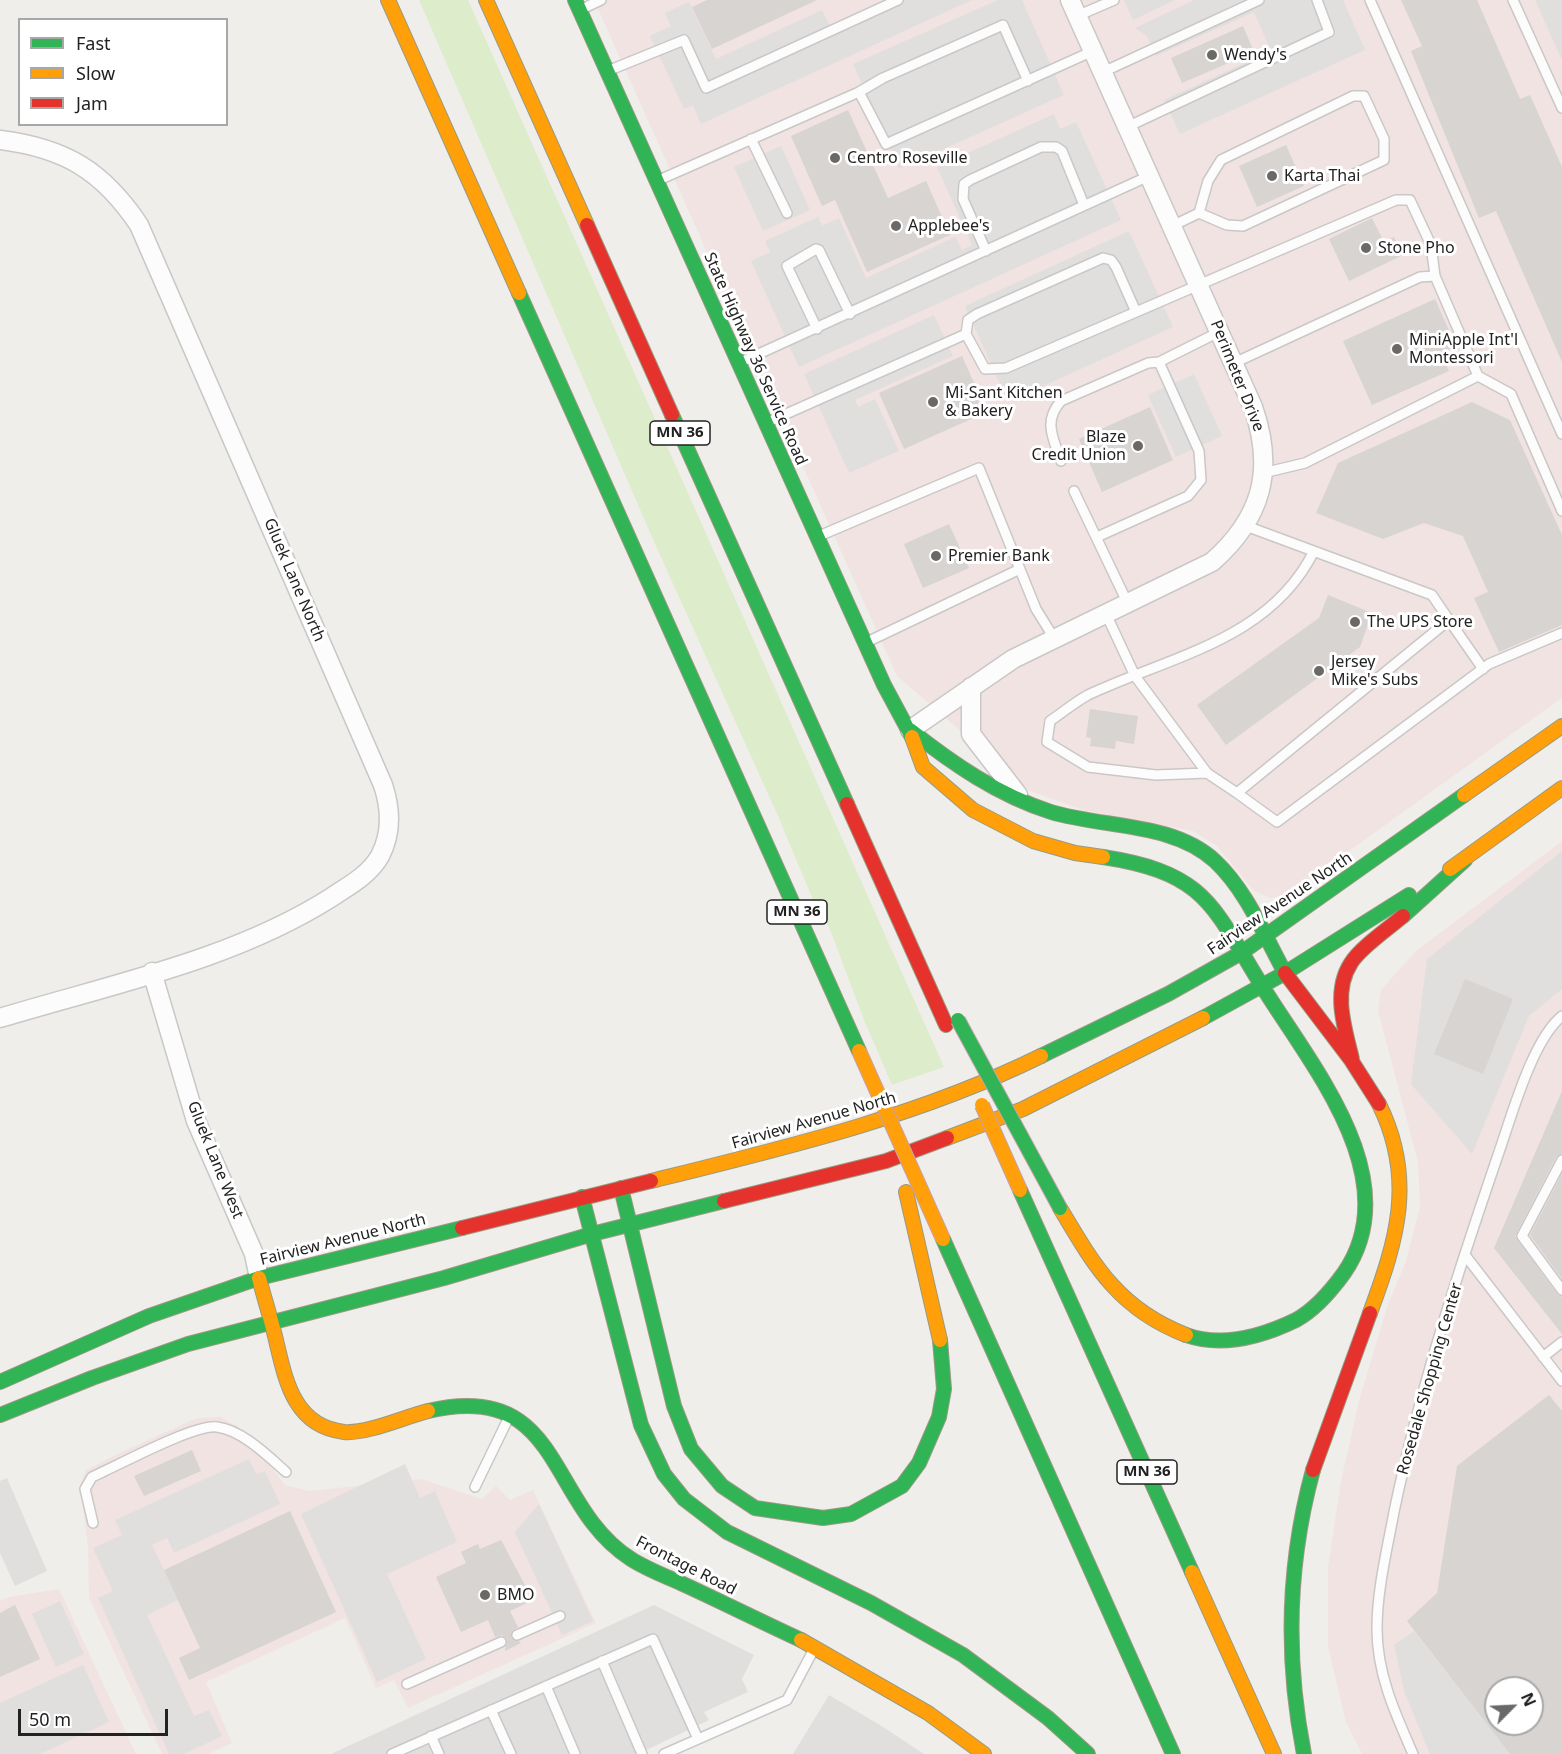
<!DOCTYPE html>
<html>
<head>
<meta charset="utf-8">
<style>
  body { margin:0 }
  #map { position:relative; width:1562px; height:1754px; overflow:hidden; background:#f0eeeb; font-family:"Noto Sans",sans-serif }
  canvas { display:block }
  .legend { position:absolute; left:18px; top:18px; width:210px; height:108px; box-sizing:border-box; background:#fff; border:2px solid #a7a7a7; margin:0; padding:8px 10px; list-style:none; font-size:18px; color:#222 }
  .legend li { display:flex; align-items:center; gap:12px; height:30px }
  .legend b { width:30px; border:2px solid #a7a7a7 }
  .north { position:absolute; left:1484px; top:1676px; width:60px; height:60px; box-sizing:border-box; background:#fff; border:2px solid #a7a7a7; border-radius:50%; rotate:66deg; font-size:16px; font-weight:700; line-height:24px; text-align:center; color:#222 }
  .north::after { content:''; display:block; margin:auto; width:21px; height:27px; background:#6a6968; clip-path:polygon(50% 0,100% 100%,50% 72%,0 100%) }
  .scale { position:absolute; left:18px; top:1709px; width:150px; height:27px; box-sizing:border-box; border:3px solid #222; border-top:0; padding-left:8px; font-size:18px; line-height:21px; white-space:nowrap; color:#222; -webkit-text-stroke:4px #fff; paint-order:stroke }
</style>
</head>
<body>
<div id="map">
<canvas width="1562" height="1754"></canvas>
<ul class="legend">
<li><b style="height:8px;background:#30b455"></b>Fast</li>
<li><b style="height:8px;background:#ff9f0a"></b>Slow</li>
<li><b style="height:8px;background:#e5322d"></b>Jam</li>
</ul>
<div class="north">N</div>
<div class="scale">50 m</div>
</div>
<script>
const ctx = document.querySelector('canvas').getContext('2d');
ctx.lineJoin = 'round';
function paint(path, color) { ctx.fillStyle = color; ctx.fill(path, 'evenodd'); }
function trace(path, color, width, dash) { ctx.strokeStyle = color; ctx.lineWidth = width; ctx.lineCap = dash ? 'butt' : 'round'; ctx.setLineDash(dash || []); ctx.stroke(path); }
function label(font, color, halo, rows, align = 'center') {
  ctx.font = font + ' "Noto Sans",sans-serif'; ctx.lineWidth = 6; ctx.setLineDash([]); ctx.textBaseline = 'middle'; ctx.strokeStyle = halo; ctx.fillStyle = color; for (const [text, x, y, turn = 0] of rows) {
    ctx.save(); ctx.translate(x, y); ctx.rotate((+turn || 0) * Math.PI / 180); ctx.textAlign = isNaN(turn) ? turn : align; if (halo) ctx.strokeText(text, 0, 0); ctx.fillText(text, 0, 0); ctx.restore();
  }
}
const commercial = new Path2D(`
  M 594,0 L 1562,0 L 1562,698 L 1289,894 L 1271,898 L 1254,891 L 1217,846 L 1193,831 L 1086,811 L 1030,791 L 897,676 Z
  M 1562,841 L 1562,1754 L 1362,1754 L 1346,1722 L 1328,1647 L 1328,1567 L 1341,1481 L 1359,1401 L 1387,1307 L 1406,1261 L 1420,1207 L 1418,1162 L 1378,1011 L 1381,990 L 1416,951 ZM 1496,1688 L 1532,1688 L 1532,1724 L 1496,1724 Z
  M 221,1417 L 237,1426 L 248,1436 L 285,1485 L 309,1491 L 421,1479 L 482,1499 L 496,1486 L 510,1500 L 533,1490 L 596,1623 L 408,1708 L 394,1680 L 376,1688 L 345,1618 L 206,1682 L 232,1743 L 208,1754 L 162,1754 L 89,1598 L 88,1548 L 80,1484 L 86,1470 L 115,1455 L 197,1418 Z
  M 59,1589 L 136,1754 L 0,1754 L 0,1601 L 9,1597 Z`);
const grass = new Path2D(`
  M 419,0 L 468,0 L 944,1067 L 892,1085 L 864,1020 L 829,927 L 816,907 L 778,816 L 655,544 Z`);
const parking = new Path2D(`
  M 886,0 L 972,0 L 701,124 L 693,105 L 684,109 L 650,36 L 671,26 L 665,13 L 689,2 L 716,59 L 822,10 L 830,26 Z
  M 998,0 L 1022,0 L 1064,95 L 899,169 L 853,64 Z
  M 1124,0 L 1175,0 L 1133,20 Z
  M 1194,0 L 1343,0 L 1365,50 L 1180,134 L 1164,100 L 1271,51 L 1254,12 L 1156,56 L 1147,36 L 1135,28 Z
  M 1535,0 L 1562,0 L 1562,60 Z
  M 1054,114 L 1060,129 L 1076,122 L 1121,220 L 799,367 L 751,261 L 770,252 L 765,241 L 818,217 L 822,226 L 839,218 L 866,278 L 955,237 L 962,250 L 972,245 L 937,167 Z
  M 781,146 L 810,210 L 763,231 L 734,167 Z
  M 1129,231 L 1173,327 L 1008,402 L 965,306 Z
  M 934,315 L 953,356 L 855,400 L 858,407 L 875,399 L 899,451 L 849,473 L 804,374 Z
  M 1194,374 L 1222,436 L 1176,457 L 1148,395 Z
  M 1562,851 L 1562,989 L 1529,1016 L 1472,1154 L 1411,1084 L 1427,959 Z
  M 249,1459 L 256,1474 L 265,1471 L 280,1504 L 174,1553 L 167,1538 L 152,1545 L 178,1600 L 147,1615 L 194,1716 L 209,1710 L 222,1736 L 184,1754 L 169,1754 L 98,1598 L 113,1591 L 93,1548 L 122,1535 L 115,1520 Z
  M 405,1464 L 420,1498 L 435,1491 L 457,1542 L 387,1574 L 426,1659 L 377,1682 L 301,1514 Z
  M 7,1478 L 47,1571 L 15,1586 L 0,1553 L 0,1481 Z
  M 539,1504 L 593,1621 L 562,1635 L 515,1532 Z
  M 60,1601 L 84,1654 L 56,1667 L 32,1614 Z
  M 654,1605 L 754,1655 L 742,1679 L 748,1692 L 704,1712 L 709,1720 L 638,1754 L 331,1754 Z
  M 1414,1631 L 1510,1754 L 1430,1754 L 1404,1691 L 1394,1645 Z
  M 83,1665 L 109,1722 L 40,1754 L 0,1754 L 0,1703 Z
  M 829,1695 L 880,1725 L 924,1754 L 793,1754 Z`);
const building = new Path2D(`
  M 707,0 L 817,0 L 712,49 L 692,7 Z
  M 1401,0 L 1477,0 L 1520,99 L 1530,95 L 1562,167 L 1562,362 L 1496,211 L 1479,218 L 1411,51 L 1422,46 Z
  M 1243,26 L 1254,52 L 1182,83 L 1171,58 Z
  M 848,110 L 888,198 L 926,181 L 950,235 L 867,272 L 835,200 L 822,206 L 791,136 Z
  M 1286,145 L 1304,186 L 1257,207 L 1239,166 Z
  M 1372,218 L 1384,242 L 1394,237 L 1403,255 L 1349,281 L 1329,239 Z
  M 1435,299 L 1456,346 L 1441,353 L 1449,371 L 1372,405 L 1343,341 Z
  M 962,356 L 987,412 L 904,449 L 879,393 Z
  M 1472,402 L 1510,420 L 1562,535 L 1562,625 L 1499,652 L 1474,598 L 1488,592 L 1463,536 L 1424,523 L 1383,539 L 1316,513 L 1338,463 Z
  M 1150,407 L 1173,460 L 1102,492 L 1079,439 Z
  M 949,524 L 969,568 L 923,588 L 904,544 Z
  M 1328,595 L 1372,613 L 1360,647 L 1226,745 L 1197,705 L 1319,618 Z
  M 1090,709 L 1138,716 L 1134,744 L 1116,741 L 1115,749 L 1090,746 L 1091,738 L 1086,737 Z
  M 1465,979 L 1513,999 L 1483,1074 L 1434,1054 Z
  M 1562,1091 L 1562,1153 L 1556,1157 L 1515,1236 L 1557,1294 L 1562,1297 L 1562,1334 L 1494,1248 Z
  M 1562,1174 L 1562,1279 L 1530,1235 Z
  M 1549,1395 L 1562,1411 L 1562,1754 L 1510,1754 L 1407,1621 L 1437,1593 L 1457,1466 ZM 1496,1688 L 1532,1688 L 1532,1724 L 1496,1724 Z
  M 192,1450 L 201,1471 L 144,1496 L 134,1476 Z
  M 290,1511 L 336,1612 L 189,1680 L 179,1658 L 200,1648 L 164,1570 Z
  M 501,1540 L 526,1587 L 523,1589 L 529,1602 L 510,1611 L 518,1627 L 512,1631 L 511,1637 L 521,1643 L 505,1651 L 507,1639 L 502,1635 L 495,1637 L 488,1620 L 461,1632 L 436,1577 L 466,1563 L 461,1552 L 478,1544 L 480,1549 Z
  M 15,1605 L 40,1659 L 0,1677 L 0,1613 Z`);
const lane = new Path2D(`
  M 1370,0 L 1562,434
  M 1513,0 L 1562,108
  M 582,9 L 601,0
  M 1077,16 L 1114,0
  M 610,70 L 684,40 L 706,88 L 898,0
  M 1103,72 L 1259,0
  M 859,92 L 883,78 L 1003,25 L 1028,81
  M 1127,127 L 1329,32 L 1317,0
  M 751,139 L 787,213
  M 659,180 L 859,92 L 886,144 L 1093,51
  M 1172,226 L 1199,213 L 1208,181 L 1221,160 L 1353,96 L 1364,96 L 1384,139 L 1384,160 L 1243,226 L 1227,225 L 1199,213
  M 986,251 L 963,199 L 964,184 L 970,180 L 1041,147 L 1056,147 L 1062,151 L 1084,205
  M 1136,312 L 1116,267 L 1111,260 L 1103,258 L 977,314 L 968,320 L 966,334 L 985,369 L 1006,368 L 1396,200 L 1410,200 L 1431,245 L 1435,276
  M 817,329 L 787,266 L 816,249 L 819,250 L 850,314
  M 741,362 L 1149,176
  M 1234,363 L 1420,277 L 1435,276 L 1478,376
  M 768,422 L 966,334
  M 1061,461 C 1053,438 1043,421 1061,401 L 1148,363 L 1159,362 L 1219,332
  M 1263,473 L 1305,463 L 1478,376 L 1511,394 L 1562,511
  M 1074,491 L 1128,604
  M 819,536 L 979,468 L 1036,609 L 1054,638
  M 1097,537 L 1188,496 L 1201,480 L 1199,451 L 1159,362
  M 1106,614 L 1135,676 L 1207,773 L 1237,793 L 1449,620 L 1432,595 L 1246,526
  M 1449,620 L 1483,669
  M 867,642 L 1020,569
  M 1207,773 L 1156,775 L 1088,767 L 1047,742 L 1050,721 C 1062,713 1075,702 1088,695 C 1171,656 1270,640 1314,551
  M 1237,793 L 1277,822 L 1489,664 L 1562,633
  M 1562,1160 L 1522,1236 L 1562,1290
  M 1465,1255 L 1562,1381
  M 1543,1357 L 1562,1342
  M 475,1487 L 509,1417
  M 93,1523 L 85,1489 L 92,1477 C 117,1466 194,1424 217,1427 C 242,1430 268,1456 286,1472
  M 517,1635 L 560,1616
  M 602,1661 L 642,1754
  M 407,1684 L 501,1642
  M 546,1686 L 575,1754
  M 491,1710 L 511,1754
  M 431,1736 L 439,1754
  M 392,1754 L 653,1639 L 698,1739
  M 664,1754 L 787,1700 L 814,1649
  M 1413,1754 C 1395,1713 1377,1674 1377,1629 C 1377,1590 1387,1550 1394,1512 C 1419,1391 1458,1272 1498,1155 C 1511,1118 1532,1040 1562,1016`);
const street = new Path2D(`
  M 0,140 C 65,148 103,171 139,225 L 383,785 C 391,809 392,833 380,856 C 369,875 350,885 332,897 C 233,960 112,984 0,1018
  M 971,687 L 971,734 L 1018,795
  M 910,730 L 1013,659 L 1212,562 C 1262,518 1275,470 1253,407 L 1070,0
  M 152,972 L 196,1121 L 254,1254 L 259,1278`);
const fast = new Path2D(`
  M 575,0 L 884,685 L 912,737
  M 519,293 L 859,1051
  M 672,415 L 847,804
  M 910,730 C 953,764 998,795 1051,812 C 1104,828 1173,822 1215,861 C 1247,891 1264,935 1285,973
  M 1103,857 C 1206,873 1212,905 1262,986
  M 1403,916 L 1465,860
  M 1203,1018 L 1285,973 L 1409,895
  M 1041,1056 L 1168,994 L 1241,953 L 1464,795
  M 621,1188 L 674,1406 L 691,1449 L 722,1486 L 755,1508 L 823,1518 L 851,1514 L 902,1486 L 919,1463 L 939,1417 L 944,1389 L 940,1340
  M 1020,1190 L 1192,1572
  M 582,1197 L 641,1425 L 664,1474 L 684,1499 L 727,1532 L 871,1603 L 963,1655 L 1048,1718 L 1088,1754
  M 943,1239 L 1173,1754
  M 1186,1335 C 1223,1348 1263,1336 1296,1320 C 1316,1309 1331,1291 1344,1273 C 1409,1179 1310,1064 1262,986
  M 0,1382 L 149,1316 L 259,1278 L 462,1228
  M 428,1411 C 564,1379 546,1505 631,1559 C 648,1570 668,1577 685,1585 C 724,1603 762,1622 801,1640
  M 0,1415 L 92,1378 L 188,1344 L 444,1278 L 592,1234 L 724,1201
  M 1304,1754 C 1285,1658 1287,1565 1313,1470`);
const slow = new Path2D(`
  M 388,0 L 519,293
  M 486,0 L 587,225
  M 912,737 L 923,767 L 973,810 L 1033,841 L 1075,853 L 1103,857
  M 1464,795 L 1562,726
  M 1450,869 L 1562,788
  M 947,1138 L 1023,1109 L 1203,1018
  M 651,1181 C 784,1148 917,1117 1041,1056
  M 906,1192 L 940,1340
  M 1060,1208 C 1095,1267 1119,1309 1186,1335
  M 259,1278 C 264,1297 270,1316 275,1336 C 285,1377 292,1426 344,1432 C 367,1434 404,1417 428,1411
  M 1370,1313 C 1397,1240 1416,1179 1379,1104
  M 1192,1572 L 1274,1754
  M 801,1640 L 928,1713 L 984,1754`);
const jam = new Path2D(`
  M 587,225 L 672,415
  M 847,804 L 946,1025
  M 1285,973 L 1351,1060 L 1379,1104
  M 1352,1059 C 1345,1029 1332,992 1351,963 C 1360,948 1388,929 1403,916
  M 724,1201 L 886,1161 L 947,1138
  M 462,1228 L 651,1181
  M 1313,1470 L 1370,1313`);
const fastBridge = new Path2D(`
  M 958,1020 L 1060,1208`);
const slowBridge = new Path2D(`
  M 859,1051 L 943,1239
  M 982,1105 L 1020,1190`);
const markers = [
  [1212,55,6,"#6a6968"],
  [835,158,6,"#6a6968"],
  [1272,176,6,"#6a6968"],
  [896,226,6,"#6a6968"],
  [1366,248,6,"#6a6968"],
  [1397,349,6,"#6a6968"],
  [933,402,6,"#6a6968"],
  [1138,446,6,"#6a6968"],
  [936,556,6,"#6a6968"],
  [1355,622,6,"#6a6968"],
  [1319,671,6,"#6a6968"],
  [485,1595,6,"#6a6968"]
];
const shields = [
  [680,433,60],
  [797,912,60],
  [1147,1472,60]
];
const shieldNames = [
  ["MN 36",680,433],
  ["MN 36",797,912],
  ["MN 36",1147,1472]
];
const poiNames = [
  ["Wendy's",1224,55],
  ["Centro Roseville",847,158],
  ["Karta Thai",1284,176],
  ["Applebee's",908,226],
  ["Stone Pho",1378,248],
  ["MiniApple Int'l",1409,340],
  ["Montessori",1409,358],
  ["Mi-Sant Kitchen",945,393],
  ["& Bakery",945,411],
  ["Blaze",1126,437,"right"],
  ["Credit Union",1126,455,"right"],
  ["Premier Bank",948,556],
  ["The UPS Store",1367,622],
  ["Jersey",1331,662],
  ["Mike's Subs",1331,680],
  ["BMO",497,1595]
];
const streetNames = [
  ["State Highway 36 Service Road",755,359,66],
  ["Perimeter Drive",1237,376,68],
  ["Gluek Lane North",294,580,67],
  ["Fairview Avenue North",1280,904,-34],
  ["Fairview Avenue North",814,1121,-16],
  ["Gluek Lane West",215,1160,68],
  ["Fairview Avenue North",343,1240,-14],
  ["Rosedale Shopping Center",1430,1379,-74],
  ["Frontage Road",686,1566,27]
];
paint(commercial, '#f1e3e1');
paint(grass, '#ddeccb');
paint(parking, '#e0dfde');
paint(building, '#d7d4d2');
trace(lane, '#c9c8c7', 12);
trace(street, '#c9c8c7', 21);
trace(fast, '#999a82', 16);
trace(slow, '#999a82', 16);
trace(jam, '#999a82', 16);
trace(lane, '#fdfcfc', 9);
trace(street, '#fdfcfc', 18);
trace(fast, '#30b455', 14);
trace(slow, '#ff9f0a', 14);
trace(jam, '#e5322d', 14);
trace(fastBridge, '#c5a2ac', 16, []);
trace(slowBridge, '#c5a2ac', 16, []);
trace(fastBridge, '#30b455', 14);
trace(slowBridge, '#ff9f0a', 14);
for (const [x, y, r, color] of markers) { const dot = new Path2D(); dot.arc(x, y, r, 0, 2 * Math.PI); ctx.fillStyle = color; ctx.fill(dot); trace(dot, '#fff', 2); }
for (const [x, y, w] of shields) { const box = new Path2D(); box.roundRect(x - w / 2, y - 12, w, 24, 4.5); ctx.fillStyle = '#fff'; ctx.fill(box); trace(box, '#222', 1.5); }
label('bold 15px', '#222', null, shieldNames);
label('16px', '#222', '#fff', poiNames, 'left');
label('16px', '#222', '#fff', streetNames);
</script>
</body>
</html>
